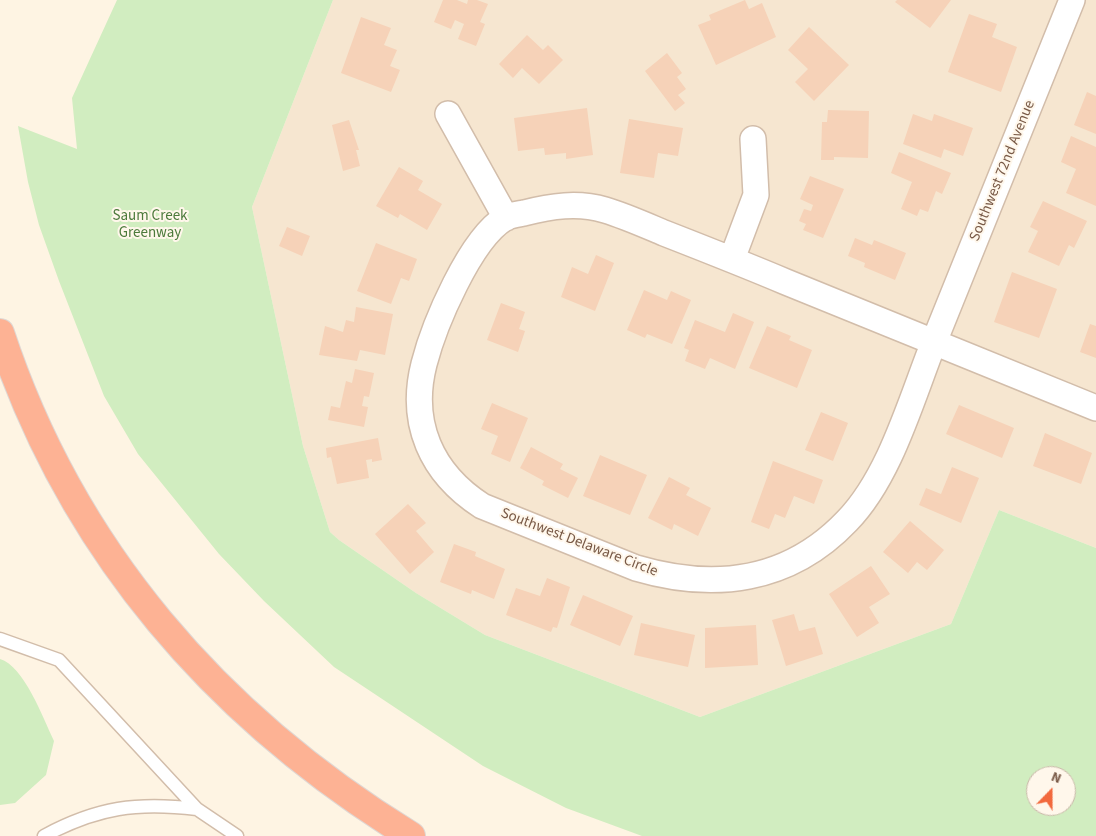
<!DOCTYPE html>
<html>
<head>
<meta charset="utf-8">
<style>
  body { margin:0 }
  #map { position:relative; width:1096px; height:836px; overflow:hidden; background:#fef4e3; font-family:"Source Sans 3",sans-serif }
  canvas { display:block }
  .north { position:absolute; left:1026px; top:766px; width:50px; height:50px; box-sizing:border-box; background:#fff7eb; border:1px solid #c9b8a9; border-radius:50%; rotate:22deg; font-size:14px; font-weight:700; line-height:20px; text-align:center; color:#785946 }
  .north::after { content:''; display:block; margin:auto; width:18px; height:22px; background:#f2693d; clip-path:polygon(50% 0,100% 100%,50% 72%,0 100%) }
</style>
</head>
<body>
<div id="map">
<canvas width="1096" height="836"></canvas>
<div class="north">N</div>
</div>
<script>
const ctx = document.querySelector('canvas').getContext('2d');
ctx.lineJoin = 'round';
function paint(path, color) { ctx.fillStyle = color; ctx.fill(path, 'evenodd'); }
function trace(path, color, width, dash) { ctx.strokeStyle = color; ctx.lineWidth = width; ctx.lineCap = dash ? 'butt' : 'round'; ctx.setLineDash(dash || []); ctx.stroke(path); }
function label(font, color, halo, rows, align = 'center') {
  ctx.font = font + ' "Source Sans 3",sans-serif'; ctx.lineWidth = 4; ctx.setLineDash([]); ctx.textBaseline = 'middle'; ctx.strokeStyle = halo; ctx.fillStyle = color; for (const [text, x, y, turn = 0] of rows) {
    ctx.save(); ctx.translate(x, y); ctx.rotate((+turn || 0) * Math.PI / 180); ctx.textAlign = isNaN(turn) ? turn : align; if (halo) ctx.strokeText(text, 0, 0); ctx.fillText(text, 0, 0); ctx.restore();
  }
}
const residential = new Path2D(`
  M 333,0 L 1096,0 L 1096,548 L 999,510 L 951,624 L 700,717 L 485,635 L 416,593 L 339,540 L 330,532 L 303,446 L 252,207 Z`);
const green = new Path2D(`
  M 117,0 L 333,0 L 252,207 L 303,446 L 330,532 L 339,540 L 416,593 L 485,635 L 700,717 L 951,624 L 999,510 L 1096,548 L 1096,836 L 642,836 L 566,808 L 483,766 L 334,667 L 264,601 L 219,554 L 138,454 L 104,396 L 59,281 L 39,225 L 28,182 L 18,126 L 77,149 L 72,98 ZM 1036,776 L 1066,776 L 1066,806 L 1036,806 Z
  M 0,659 C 24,666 43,718 54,741 L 46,775 L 15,803 L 0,805 Z`);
const building = new Path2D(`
  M 443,0 L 457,0 L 467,4 L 468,0 L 477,0 L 488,4 L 480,22 L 485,24 L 476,46 L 458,39 L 464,24 L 455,20 L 451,29 L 434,22 Z
  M 745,0 L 749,9 L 762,3 L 776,37 L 716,65 L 698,25 L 711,20 L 709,15 Z
  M 897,0 L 951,0 L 930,28 L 895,2 Z
  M 969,14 L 997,24 L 992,37 L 1017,47 L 1001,92 L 948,72 Z
  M 361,17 L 391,28 L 384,45 L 397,50 L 390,66 L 400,70 L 391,92 L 341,73 Z
  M 809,27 L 849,65 L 814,101 L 795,82 L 808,69 L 788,50 Z
  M 527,35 L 543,50 L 548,45 L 563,60 L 539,84 L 522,68 L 513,78 L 499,64 Z
  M 667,53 L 682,73 L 677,77 L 686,89 L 678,95 L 685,103 L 675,111 L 645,71 Z
  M 1087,92 L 1096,96 L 1096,134 L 1074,125 Z
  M 587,108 L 593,155 L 566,159 L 566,153 L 545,155 L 544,148 L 518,151 L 514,118 Z
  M 828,110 L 869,111 L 868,158 L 834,157 L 834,160 L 821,160 L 822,122 L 827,122 Z
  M 913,114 L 932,121 L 934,114 L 973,128 L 963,156 L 944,149 L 941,158 L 903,144 Z
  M 629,119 L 683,128 L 678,156 L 658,153 L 654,178 L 620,173 Z
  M 349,120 L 359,150 L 356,150 L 360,166 L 343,171 L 332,125 Z
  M 1071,136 L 1096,147 L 1096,206 L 1066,193 L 1076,169 L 1061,162 Z
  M 899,152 L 951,173 L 942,194 L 936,191 L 928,212 L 920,209 L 917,216 L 901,209 L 912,182 L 891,173 Z
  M 399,167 L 423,181 L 418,190 L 442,204 L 427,230 L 400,214 L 398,218 L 376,206 Z
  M 810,176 L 844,189 L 823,238 L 803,230 L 806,224 L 799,221 L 804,209 L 811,211 L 813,205 L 800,199 Z
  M 1043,201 L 1087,221 L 1074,248 L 1069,245 L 1059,266 L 1028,252 L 1038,231 L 1030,227 Z
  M 287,227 L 310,236 L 302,256 L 279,246 Z
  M 855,238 L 872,245 L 874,240 L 906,253 L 895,280 L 864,267 L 865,263 L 848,256 Z
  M 376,243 L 417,259 L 409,281 L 401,278 L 391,304 L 357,291 Z
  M 596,255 L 614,263 L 595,311 L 561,297 L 572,267 L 588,274 Z
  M 1012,272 L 1057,289 L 1039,338 L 994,322 Z
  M 644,290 L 667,300 L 671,291 L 691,300 L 672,344 L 647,334 L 645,338 L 627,330 Z
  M 501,303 L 525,312 L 519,329 L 525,331 L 518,352 L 487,340 Z
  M 356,307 L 393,314 L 385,355 L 360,350 L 357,361 L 319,355 L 325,326 L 343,332 L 346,320 L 354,322 Z
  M 733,313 L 754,322 L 735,369 L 710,358 L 705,369 L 685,361 L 689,350 L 684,348 L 695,320 L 725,332 Z
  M 1090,324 L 1096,326 L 1096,358 L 1080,352 Z
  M 767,326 L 791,336 L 789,340 L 812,350 L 797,388 L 749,368 Z
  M 355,369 L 374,373 L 369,397 L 364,396 L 362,406 L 368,407 L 364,427 L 328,420 L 331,406 L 340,408 L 346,381 L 352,383 Z
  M 492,403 L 528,418 L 510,462 L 491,454 L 498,436 L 481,429 Z
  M 959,405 L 1014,428 L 1002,458 L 946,434 Z
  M 821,412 L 848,423 L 833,461 L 805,450 Z
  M 1045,433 L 1092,453 L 1081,484 L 1033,466 Z
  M 378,438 L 382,460 L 372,462 L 372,459 L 366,460 L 369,478 L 337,484 L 331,457 L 327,458 L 326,448 Z
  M 531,447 L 563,464 L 560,469 L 578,478 L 568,498 L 542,485 L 544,481 L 520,468 Z
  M 600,455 L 647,475 L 630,515 L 583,496 Z
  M 773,461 L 823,480 L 814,504 L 794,496 L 785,518 L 775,514 L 769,529 L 751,522 Z
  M 952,467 L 979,478 L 961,523 L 919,505 L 926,488 L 941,494 Z
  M 669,477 L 690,488 L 686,495 L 711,508 L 698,536 L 674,524 L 672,530 L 648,518 Z
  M 408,504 L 426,523 L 416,531 L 434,552 L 410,574 L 375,534 Z
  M 910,521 L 944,550 L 927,570 L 917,562 L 908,573 L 883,552 Z
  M 454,544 L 476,552 L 475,556 L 505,569 L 494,599 L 472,590 L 471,594 L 440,582 Z
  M 871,566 L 890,594 L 869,607 L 879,623 L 857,637 L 829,594 Z
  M 547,578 L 570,587 L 557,628 L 553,627 L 551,632 L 506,615 L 516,588 L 540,596 Z
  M 583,595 L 633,616 L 620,646 L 570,625 Z
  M 794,614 L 799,631 L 815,627 L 823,654 L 786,666 L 772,620 Z
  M 641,623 L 695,635 L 688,667 L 634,655 Z
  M 756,625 L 758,665 L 705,668 L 705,628 Z`);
const lane = new Path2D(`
  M 0,639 L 59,660 L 197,809 L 237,836
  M 44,836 C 98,807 137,802 197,809`);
const street = new Path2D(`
  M 1072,0 C 1026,114 980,228 934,342 C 911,400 890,477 847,521 C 789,582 714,591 636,568 L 482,506 C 431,473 409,423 424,364 C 434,325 470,239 505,218 C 510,215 519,214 524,213 C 551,206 578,202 605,210 C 625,216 645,225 664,233 C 705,249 746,265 786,282 C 889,324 993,366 1096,408
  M 448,114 L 506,218
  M 732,259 L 756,195 L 753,139`);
const highway = new Path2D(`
  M 0,333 C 72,551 217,717 411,836`);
const streetNames = [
  ["Southwest 72nd Avenue",1003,171,-68],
  ["Southwest Delaware Circle",579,543,21]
];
const parkNames = [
  ["Saum Creek",150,217],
  ["Greenway",150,234]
];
paint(residential, '#f6e6d0');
paint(green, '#d1edc0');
paint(building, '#f6d2b8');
trace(lane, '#d2bdaa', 15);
trace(street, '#d2bdaa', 28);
trace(highway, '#dfd7d3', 30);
trace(lane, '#fff', 12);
trace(street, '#fff', 25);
trace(highway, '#fdb294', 28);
label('15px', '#785946', '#fff7eb', streetNames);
label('15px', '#4c7a3b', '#fff7eb', parkNames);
</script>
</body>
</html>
